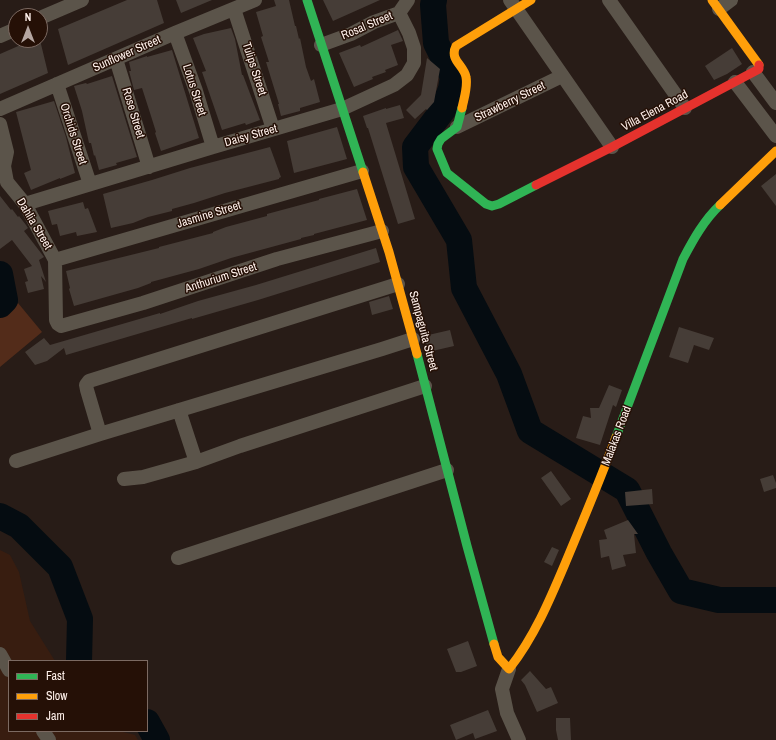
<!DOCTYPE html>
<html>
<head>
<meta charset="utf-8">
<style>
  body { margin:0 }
  #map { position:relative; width:776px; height:740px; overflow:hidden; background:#281c17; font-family:"Archivo Narrow",sans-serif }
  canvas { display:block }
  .legend { position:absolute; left:8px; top:660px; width:140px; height:72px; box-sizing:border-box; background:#251006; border:1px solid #7c6a62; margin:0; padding:5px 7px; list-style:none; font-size:12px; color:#fff1eb }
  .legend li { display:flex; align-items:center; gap:8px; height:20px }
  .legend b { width:20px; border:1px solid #7c6a62 }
  .north { position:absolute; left:8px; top:8px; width:40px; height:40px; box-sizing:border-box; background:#251006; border:1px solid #7c6a62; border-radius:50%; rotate:0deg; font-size:11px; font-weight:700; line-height:16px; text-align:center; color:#fff1eb }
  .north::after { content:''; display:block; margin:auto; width:14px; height:18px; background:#b4a6a1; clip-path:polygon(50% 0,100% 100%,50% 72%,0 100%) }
</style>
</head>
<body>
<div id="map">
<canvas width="776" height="740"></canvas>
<ul class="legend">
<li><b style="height:5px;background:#30b455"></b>Fast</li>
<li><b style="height:5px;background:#ff9f0a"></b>Slow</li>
<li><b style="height:5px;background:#e5322d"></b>Jam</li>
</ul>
<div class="north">N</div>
</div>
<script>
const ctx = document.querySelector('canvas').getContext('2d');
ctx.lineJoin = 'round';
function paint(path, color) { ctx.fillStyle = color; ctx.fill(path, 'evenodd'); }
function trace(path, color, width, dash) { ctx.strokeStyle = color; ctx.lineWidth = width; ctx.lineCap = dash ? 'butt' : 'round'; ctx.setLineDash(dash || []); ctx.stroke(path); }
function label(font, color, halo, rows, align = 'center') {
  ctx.font = font + ' "Archivo Narrow",sans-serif'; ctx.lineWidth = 3; ctx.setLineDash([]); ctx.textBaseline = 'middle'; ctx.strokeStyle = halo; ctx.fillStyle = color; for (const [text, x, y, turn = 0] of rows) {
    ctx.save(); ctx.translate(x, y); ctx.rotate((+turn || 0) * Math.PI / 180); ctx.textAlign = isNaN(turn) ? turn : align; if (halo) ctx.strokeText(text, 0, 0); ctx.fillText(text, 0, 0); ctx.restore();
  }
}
const built = new Path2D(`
  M 0,550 L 10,555 L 19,572 L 30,621 L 55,661 L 9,661 L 9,731 L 119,731 L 135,735 L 138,740 L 0,740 Z`);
const green = new Path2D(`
  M 18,303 L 42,332 L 0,367 L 0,318 Z`);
const river = new Path2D(`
  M 434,0 L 433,5 L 436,43 L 453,77 L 451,89 L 443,110 L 415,147 L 416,167 L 459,240 L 464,288 L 509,374 L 530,431 L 627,490 L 659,553 L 681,591 L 719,600 L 776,600
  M 0,274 L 5,300 L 0,305
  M 0,516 L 19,526 L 60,567 L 80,619 L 79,661
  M 147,722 L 157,740`);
const building = new Path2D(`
  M 127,0 L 157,0 L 164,23 L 68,65 L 58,29 Z
  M 176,0 L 212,0 L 181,13 Z
  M 274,0 L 289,0 L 295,26 L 296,26 L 299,39 L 300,38 L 306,67 L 311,81 L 314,79 L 320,102 L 300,108 L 300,111 L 281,116 L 278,104 L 279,104 L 266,62 L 269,62 L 261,37 L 263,36 L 256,12 L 276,6 Z
  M 323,0 L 380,0 L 333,21 Z
  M 231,28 L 235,39 L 242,75 L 243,75 L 260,120 L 246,125 L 245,123 L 222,130 L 202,72 L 206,71 L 193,38 L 204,34 Z
  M 398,30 L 403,41 L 391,45 L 398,65 L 385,70 L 386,72 L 372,77 L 373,79 L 354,87 L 339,53 L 360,45 L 361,47 Z
  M 32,40 L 40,40 L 48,73 L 0,94 L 0,54 Z
  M 732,48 L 742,64 L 727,74 L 714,80 L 705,66 Z
  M 172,50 L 199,138 L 161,151 L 155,133 L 156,132 L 151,116 L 142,88 L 134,90 L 129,71 L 131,71 L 129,62 L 147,56 L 147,57 Z
  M 427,58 L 440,69 L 434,102 L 427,110 L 426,109 L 415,119 L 406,110 L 421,95 Z
  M 112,76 L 137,157 L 116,163 L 117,165 L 99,170 L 95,155 L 94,156 L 91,143 L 89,143 L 82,111 L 74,86 L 86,83 L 87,84 Z
  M 54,101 L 66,137 L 75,173 L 60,179 L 60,178 L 31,190 L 24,173 L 31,170 L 16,112 Z
  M 400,105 L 404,118 L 386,123 L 415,219 L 398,224 L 368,128 L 367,128 L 363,116 L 386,108 L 386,109 Z
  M 337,127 L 347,159 L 294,173 L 287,141 Z
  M 270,147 L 281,177 L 279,178 L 279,179 L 225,193 L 194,203 L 172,209 L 172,211 L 148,217 L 133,223 L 111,228 L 103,194 L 152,180 L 190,168 Z
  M 776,174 L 776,206 L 761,186 Z
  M 357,189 L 367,220 L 314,234 L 314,235 L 301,238 L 301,239 L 231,258 L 199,269 L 151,282 L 151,283 L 138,288 L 74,306 L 69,289 L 70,288 L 66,271 L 159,248 L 159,247 L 213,233 L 213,232 L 226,227 L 267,216 L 267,214 L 319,200 L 319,199 Z
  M 0,196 L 11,210 L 12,209 L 18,217 L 19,216 L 26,225 L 28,228 L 24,231 L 41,253 L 44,257 L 39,260 L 46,282 L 41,276 L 44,289 L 28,293 L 25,282 L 28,281 L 24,269 L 32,266 L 12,240 L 0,249 Z
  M 83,202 L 85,209 L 88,208 L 97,232 L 77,236 L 76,232 L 60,236 L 57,224 L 52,225 L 48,211 Z
  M 376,248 L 380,262 L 258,300 L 192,319 L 192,318 L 66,355 L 64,348 L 47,361 L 35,365 L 25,352 L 44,338 L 50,345 L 160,313 L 160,314 L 198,301 L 256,285 Z
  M 389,296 L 393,309 L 372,315 L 369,302 Z
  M 679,327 L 714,338 L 709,350 L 694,345 L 688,363 L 669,357 Z
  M 450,330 L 454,346 L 428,352 L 424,336 Z
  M 609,385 L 622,390 L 616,407 L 613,405 L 600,445 L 576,438 L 583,416 L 591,418 L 590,408 L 599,408 Z
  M 551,471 L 571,499 L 561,506 L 541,478 Z
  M 773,475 L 776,483 L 776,488 L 764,492 L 760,479 Z
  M 652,489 L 653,504 L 626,506 L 625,492 Z
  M 628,520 L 638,534 L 634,534 L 636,553 L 623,555 L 626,566 L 612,570 L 609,556 L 601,558 L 599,540 L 607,539 L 604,530 Z
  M 552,547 L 559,550 L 552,566 L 544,562 Z
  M 468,641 L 477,666 L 461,672 L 456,672 L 447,649 Z
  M 530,671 L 546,689 L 551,687 L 558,703 L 537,712 L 525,685 L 521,680 Z
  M 488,710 L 497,731 L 475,739 L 473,733 L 456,740 L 450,725 Z
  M 556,718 L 570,718 L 571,740 L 558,740 L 556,730 Z`);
const street = new Path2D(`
  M 510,0 L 612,147
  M 609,0 L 685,108
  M 234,9 L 273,129
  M 719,9 L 731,0
  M 40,18 L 82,0
  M 175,33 L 196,91 L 213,147
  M 0,36 L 16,29
  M 321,45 L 351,34 L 374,22 L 399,13 L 408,0
  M 116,59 L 149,167
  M 753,72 L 776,103
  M 735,82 L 776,136
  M 57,84 L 90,184
  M 0,109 L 175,33 L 255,0
  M 0,124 L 7,152 L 4,166 L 7,182 L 25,204 L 55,260 L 56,320 L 58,324 L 61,326 L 143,303 L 277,259 L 382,231
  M 457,127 L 562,76
  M 25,204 L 213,147 L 342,109 L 394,85 L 407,75 L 414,63 L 414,48 L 409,33 L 399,13
  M 55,260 C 158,231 260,200 362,171
  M 179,410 L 196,462
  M 100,434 L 87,390 L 86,385 L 89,381 L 398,284
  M 16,461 L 100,434 L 382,349 L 413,339
  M 124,479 L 143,477 L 196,462 L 240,446 L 425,386
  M 178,558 L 447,470
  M 0,654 L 9,670
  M 509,669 L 502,689 L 507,713 L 519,740
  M 43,731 L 49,740`);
const fast = new Path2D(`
  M 307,0 L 363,172
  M 462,108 L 457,127 L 441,139 L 438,144 L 437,149 L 447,173 L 486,204 L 492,206 L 499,204 L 536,185
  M 417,354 L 467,546 L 494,644
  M 616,437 L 683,259 C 693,240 704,220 720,205`);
const slow = new Path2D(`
  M 712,0 L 759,65
  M 462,108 C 464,98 468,87 466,77 C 464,65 449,60 456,46 L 531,0
  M 363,172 L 389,252 L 417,354
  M 720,205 L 776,151
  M 494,644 L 498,657 L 509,669 C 535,636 551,597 567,559 C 584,518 601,478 616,437`);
const jam = new Path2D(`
  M 536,185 L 612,147 L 759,69 L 759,65`);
const streetNames = [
  ["Rosal Street",367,26,-23],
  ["Sunflower Street",127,54,-24],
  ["Tulips Street",254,69,72],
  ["Lotus Street",194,90,72],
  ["Strawberry Street",510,102,-26],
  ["Villa Elena Road",655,111,-28],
  ["Rose Street",133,113,73],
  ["Orchids Street",73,134,72],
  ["Daisy Street",251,136,-16],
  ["Jasmine Street",209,215,-17],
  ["Dahlia Street",34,224,59],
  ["Anthurium Street",221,278,-18],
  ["Sampaguita Street",423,331,75],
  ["Malakas Road",617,436,-69]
];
paint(built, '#381d10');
paint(green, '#532c1a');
trace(river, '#050c11', 26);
paint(building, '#463d37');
trace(street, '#5b544a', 14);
trace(fast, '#30b455', 9);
trace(slow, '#ff9f0a', 9);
trace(jam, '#e5322d', 9);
label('12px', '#fff1eb', '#251006', streetNames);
</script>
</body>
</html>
